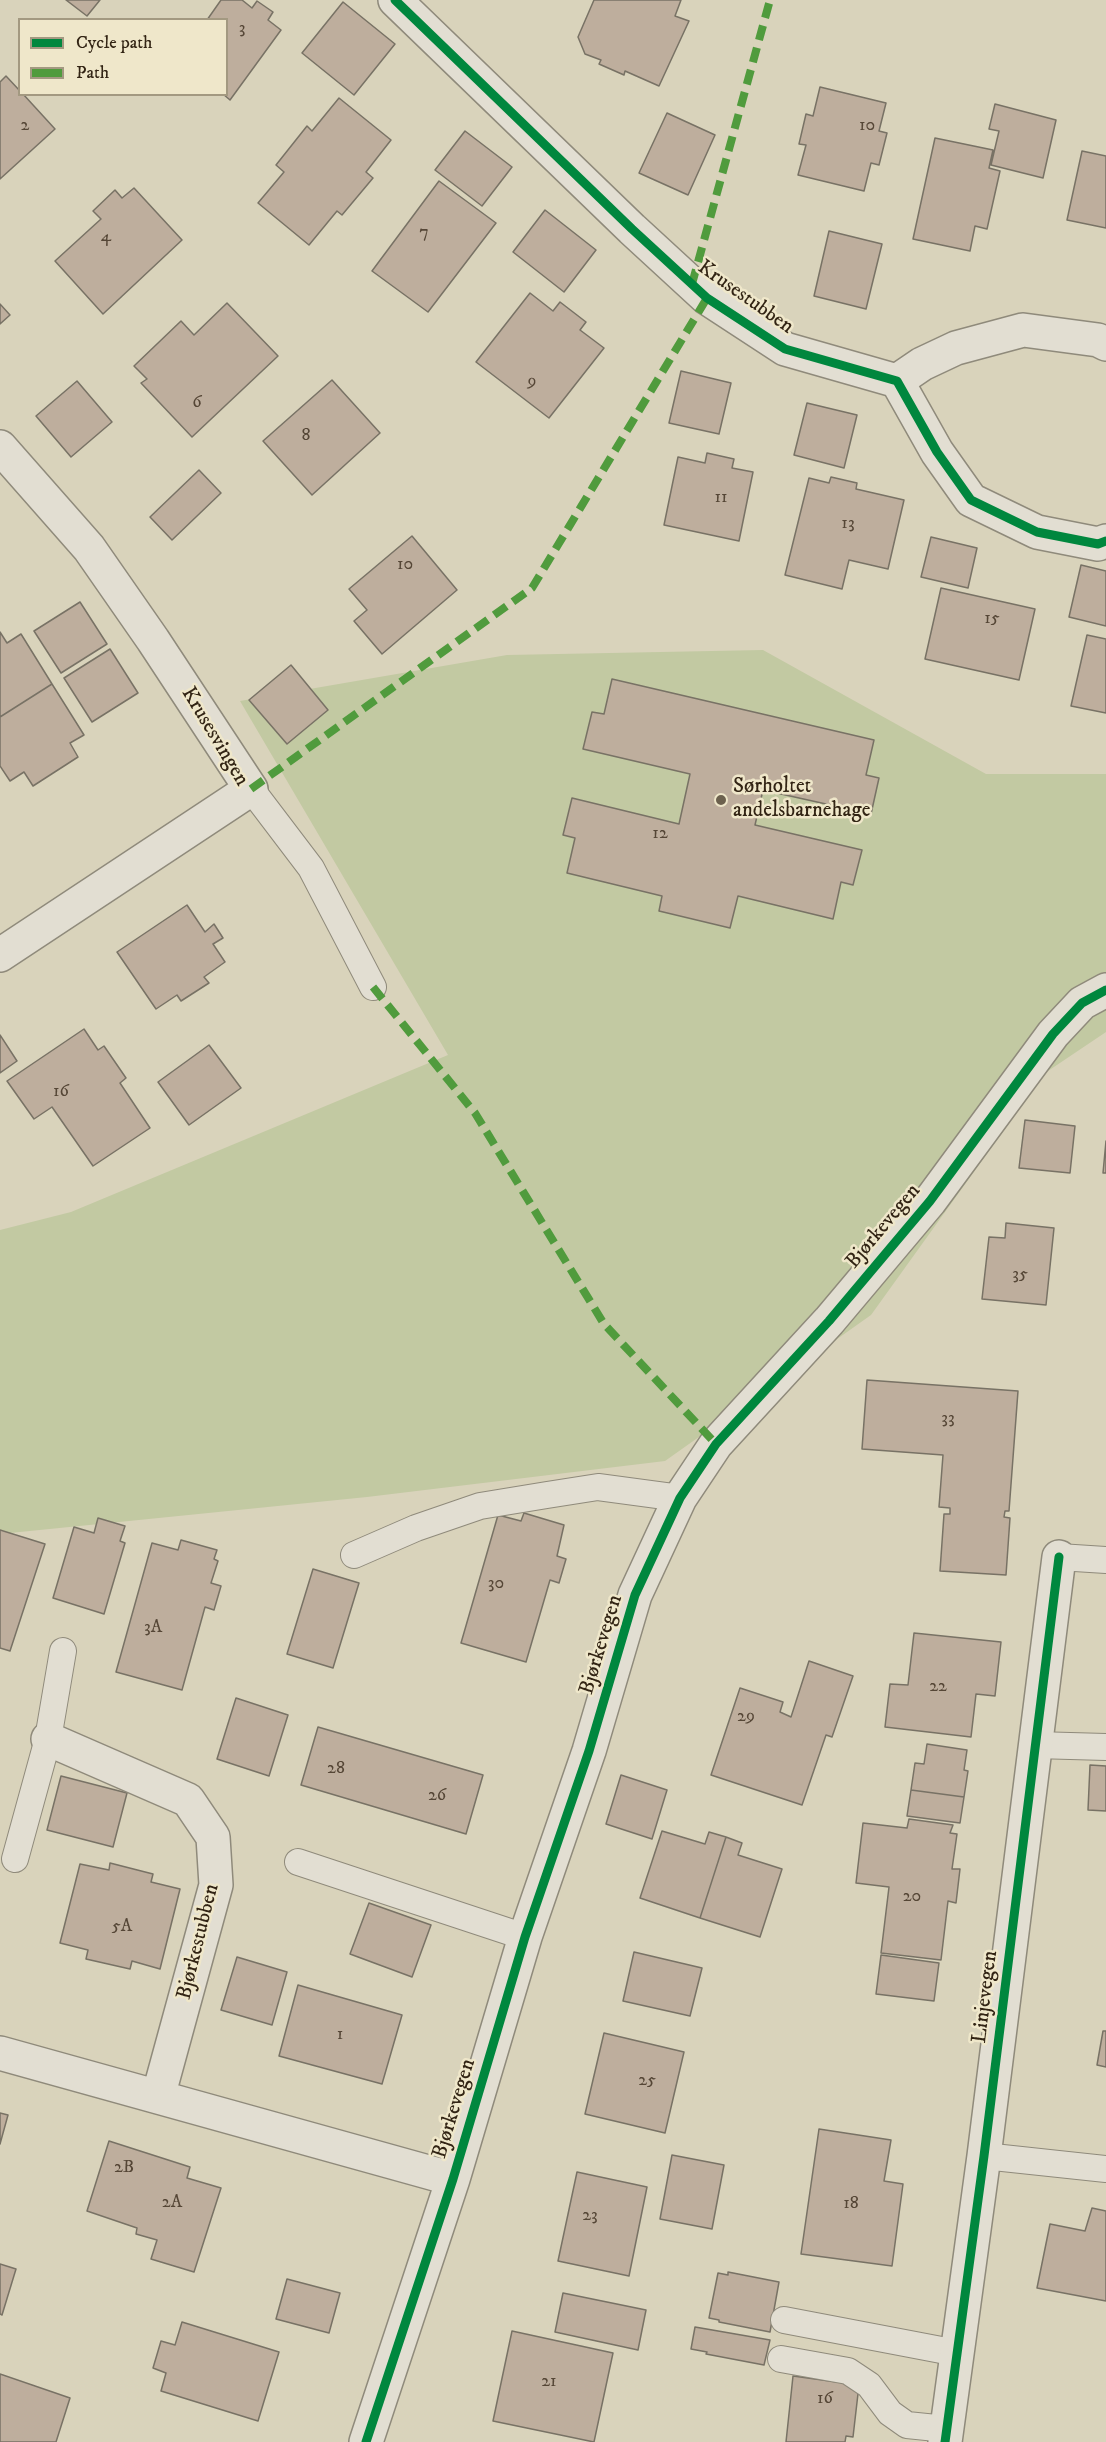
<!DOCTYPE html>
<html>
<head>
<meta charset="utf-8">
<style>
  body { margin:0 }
  #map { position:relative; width:1106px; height:2442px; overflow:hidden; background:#d9d3bb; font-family:"IM FELL DW Pica",serif }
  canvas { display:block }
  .legend { position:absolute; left:18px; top:18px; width:210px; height:78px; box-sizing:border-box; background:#efe7ca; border:2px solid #a39981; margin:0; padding:8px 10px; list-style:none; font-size:18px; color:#322414 }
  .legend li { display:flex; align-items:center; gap:12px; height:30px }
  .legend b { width:30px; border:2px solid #a39981 }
</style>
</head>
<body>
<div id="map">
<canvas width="1106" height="2442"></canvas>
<ul class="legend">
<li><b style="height:8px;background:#00873e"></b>Cycle path</li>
<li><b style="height:8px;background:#509b3d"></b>Path</li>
</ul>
</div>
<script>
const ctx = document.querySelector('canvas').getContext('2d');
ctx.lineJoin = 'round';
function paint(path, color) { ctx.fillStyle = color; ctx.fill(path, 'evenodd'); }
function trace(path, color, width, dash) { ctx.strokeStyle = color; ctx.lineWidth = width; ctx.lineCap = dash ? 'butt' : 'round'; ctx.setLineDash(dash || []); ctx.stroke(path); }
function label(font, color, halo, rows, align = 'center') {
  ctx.font = font + ' "IM FELL DW Pica",serif'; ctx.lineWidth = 5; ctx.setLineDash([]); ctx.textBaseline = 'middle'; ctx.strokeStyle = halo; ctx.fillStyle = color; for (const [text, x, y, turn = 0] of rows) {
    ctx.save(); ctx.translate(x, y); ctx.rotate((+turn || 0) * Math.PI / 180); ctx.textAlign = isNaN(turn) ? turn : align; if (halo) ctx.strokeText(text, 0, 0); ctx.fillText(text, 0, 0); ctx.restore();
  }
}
const green = new Path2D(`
  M 763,650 L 986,774 L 1106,774 L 1106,1032 L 1045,1073 L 871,1315 L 665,1461 L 367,1497 L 0,1534 L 0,1230 L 71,1212 L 448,1055 L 240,701 L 507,655 Z`);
const building = new Path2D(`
  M 66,0 L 100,0 L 87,16 Z
  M 221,0 L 242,0 L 252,8 L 257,1 L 273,12 L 268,20 L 281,30 L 230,100 L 223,94 L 226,94 L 226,20 L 207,20 Z
  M 594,0 L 681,0 L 675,16 L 689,21 L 659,86 L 625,71 L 624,75 L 599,64 L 601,60 L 585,54 L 578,37 Z
  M 343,2 L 395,44 L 354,95 L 302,53 Z
  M 6,76 L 20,91 L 20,94 L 23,94 L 55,129 L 0,179 L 0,82 Z
  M 820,87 L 886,103 L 879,131 L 887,133 L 879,165 L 871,163 L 864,191 L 798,175 L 806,145 L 799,144 L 806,114 L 813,116 Z
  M 339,98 L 391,140 L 366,172 L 373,178 L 342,215 L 337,211 L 309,245 L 258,203 L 284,172 L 276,165 L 307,126 L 312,131 Z
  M 995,104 L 1056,120 L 1043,178 L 991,165 L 999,131 L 989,129 Z
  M 667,113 L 715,135 L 688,195 L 639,173 Z
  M 465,131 L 512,167 L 482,206 L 435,170 Z
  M 935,138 L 993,150 L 989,168 L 1000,171 L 987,229 L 975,226 L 970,251 L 913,239 Z
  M 1082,151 L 1106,156 L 1106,228 L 1067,220 Z
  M 439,181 L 496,223 L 428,312 L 372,271 Z
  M 134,188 L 182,240 L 103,314 L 55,261 L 101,219 L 93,211 L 115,190 L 122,198 Z
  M 545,210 L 596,250 L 564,292 L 513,252 Z
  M 829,231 L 882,244 L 866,309 L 814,296 Z
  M 530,293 L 553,311 L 560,302 L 586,322 L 580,330 L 604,348 L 549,418 L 476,362 Z
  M 227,303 L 278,356 L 192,437 L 141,383 L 147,379 L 134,366 L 181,321 L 194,335 Z
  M 0,304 L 10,315 L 0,324 Z
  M 681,371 L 731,383 L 719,434 L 669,423 Z
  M 332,380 L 380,433 L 312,495 L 263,441 Z
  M 77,381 L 112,422 L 71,457 L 36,416 Z
  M 807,403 L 857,415 L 844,468 L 794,455 Z
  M 707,453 L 734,459 L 732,468 L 753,472 L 739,541 L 664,525 L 678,457 L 705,463 Z
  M 199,470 L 221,493 L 172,540 L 150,517 Z
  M 831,477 L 857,483 L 856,489 L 904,500 L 888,569 L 849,560 L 842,589 L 785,575 L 809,478 L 829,483 Z
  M 412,536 L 457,590 L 382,654 L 354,621 L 367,610 L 349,589 Z
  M 931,537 L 977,548 L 968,588 L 921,577 Z
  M 1081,565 L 1106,571 L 1106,626 L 1069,617 Z
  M 941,588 L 1035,609 L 1019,680 L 925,659 Z
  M 80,602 L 107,644 L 61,673 L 34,631 Z
  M 0,632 L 7,643 L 21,634 L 52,684 L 0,717 Z
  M 1087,635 L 1106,639 L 1106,713 L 1071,706 Z
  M 110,649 L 138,693 L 92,722 L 64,678 Z
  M 291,665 L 328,710 L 287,744 L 249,700 Z
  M 612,679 L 874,740 L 866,775 L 879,778 L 871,814 L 763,790 L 755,825 L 862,850 L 853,885 L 841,882 L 833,919 L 738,896 L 730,928 L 659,911 L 662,896 L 567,873 L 575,838 L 563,835 L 572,798 L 679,824 L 690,774 L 583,749 L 592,712 L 604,714 Z
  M 52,684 L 84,735 L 70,743 L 78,757 L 33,786 L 24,772 L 10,781 L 0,766 L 0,717 Z
  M 187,905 L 205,932 L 214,924 L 223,938 L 213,944 L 225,962 L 204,977 L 209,983 L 181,1001 L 177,995 L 156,1009 L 117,952 Z
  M 84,1029 L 98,1050 L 104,1046 L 126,1078 L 120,1083 L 150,1128 L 93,1166 L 52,1107 L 34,1119 L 7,1081 Z
  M 0,1035 L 17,1061 L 0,1073 Z
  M 209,1045 L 241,1088 L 189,1125 L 158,1082 Z
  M 1025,1120 L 1075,1126 L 1070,1173 L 1019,1168 Z
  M 1106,1141 L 1106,1173 L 1103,1173 Z
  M 1006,1223 L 1054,1228 L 1046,1305 L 982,1299 L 989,1237 L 1005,1238 Z
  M 867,1380 L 1018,1391 L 1009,1511 L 1005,1511 L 1004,1517 L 1010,1518 L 1006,1575 L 940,1571 L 944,1514 L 950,1514 L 950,1508 L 939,1507 L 943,1455 L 862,1449 Z
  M 524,1513 L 564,1525 L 557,1556 L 566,1559 L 559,1583 L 550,1580 L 526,1662 L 461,1643 L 498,1515 L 521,1521 Z
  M 98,1518 L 125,1526 L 120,1541 L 125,1543 L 104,1614 L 53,1598 L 74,1527 L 94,1533 Z
  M 0,1530 L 45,1544 L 10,1651 L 0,1648 Z
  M 181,1540 L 217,1550 L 214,1559 L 218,1561 L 211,1583 L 221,1586 L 214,1610 L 205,1607 L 182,1690 L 116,1672 L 152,1543 L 178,1550 Z
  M 313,1569 L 359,1583 L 333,1668 L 287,1654 Z
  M 914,1633 L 1001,1642 L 995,1696 L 976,1694 L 971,1737 L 885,1727 L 890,1684 L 908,1685 Z
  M 809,1661 L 853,1676 L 832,1737 L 826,1735 L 802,1805 L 711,1775 L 740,1688 L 783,1702 L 780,1712 L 791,1717 Z
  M 236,1698 L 288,1715 L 269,1776 L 217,1759 Z
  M 318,1727 L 483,1775 L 466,1834 L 301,1785 Z
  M 927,1744 L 967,1750 L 964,1770 L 968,1771 L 964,1797 L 911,1790 L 915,1763 L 924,1764 Z
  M 1090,1765 L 1106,1766 L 1106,1811 L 1088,1810 Z
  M 621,1775 L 667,1790 L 652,1839 L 606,1824 Z
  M 61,1776 L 127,1793 L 113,1847 L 47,1830 Z
  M 911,1790 L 964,1797 L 960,1823 L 907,1816 Z
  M 909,1819 L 953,1825 L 950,1833 L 957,1834 L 952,1869 L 960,1869 L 956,1903 L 948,1901 L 941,1960 L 881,1953 L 889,1887 L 856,1883 L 863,1823 L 907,1828 Z
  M 662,1831 L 705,1844 L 709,1832 L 726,1837 L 700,1918 L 640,1898 Z
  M 726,1837 L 742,1843 L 738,1855 L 782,1869 L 760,1937 L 700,1918 Z
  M 110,1863 L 153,1874 L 151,1882 L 180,1889 L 160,1969 L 132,1961 L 130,1969 L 86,1959 L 88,1950 L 60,1943 L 80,1864 L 109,1870 Z
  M 369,1903 L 431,1925 L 412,1977 L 350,1954 Z
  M 634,1952 L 702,1968 L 690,2016 L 623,2001 Z
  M 881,1955 L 939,1963 L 934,2001 L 876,1994 Z
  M 237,1957 L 287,1972 L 272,2025 L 221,2010 Z
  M 298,1985 L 402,2015 L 382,2084 L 279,2056 Z
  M 1103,2031 L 1106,2031 L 1106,2067 L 1097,2065 Z
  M 604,2033 L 684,2052 L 665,2133 L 585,2114 Z
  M 0,2113 L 8,2115 L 0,2144 Z
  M 819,2129 L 891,2140 L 884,2181 L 903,2184 L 892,2266 L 801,2254 Z
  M 109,2141 L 190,2167 L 187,2178 L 221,2188 L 194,2272 L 151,2259 L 157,2240 L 136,2234 L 137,2228 L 87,2211 Z
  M 672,2155 L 724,2165 L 712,2229 L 660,2219 Z
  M 577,2172 L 647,2187 L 629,2276 L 558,2261 Z
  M 1092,2208 L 1106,2211 L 1106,2301 L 1037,2288 L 1050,2224 L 1085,2231 Z
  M 0,2264 L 16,2269 L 2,2315 L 0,2314 Z
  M 728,2272 L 779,2282 L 770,2332 L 719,2322 L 719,2320 L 709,2318 L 718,2273 L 728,2275 Z
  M 287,2279 L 340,2293 L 329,2333 L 276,2319 Z
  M 563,2293 L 646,2310 L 638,2350 L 555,2332 Z
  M 182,2322 L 279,2352 L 258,2421 L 161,2391 L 166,2373 L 153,2368 L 161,2341 L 175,2345 Z
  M 695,2327 L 770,2340 L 764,2365 L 706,2354 L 707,2352 L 691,2349 Z
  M 512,2331 L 613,2353 L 594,2442 L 493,2421 Z
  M 0,2374 L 70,2398 L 56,2442 L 0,2442 Z
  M 793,2376 L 859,2385 L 853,2437 L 846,2436 L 845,2442 L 786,2442 Z`);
const lane = new Path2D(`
  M 251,789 L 311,868 L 373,987
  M 354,1555 L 416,1528 L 480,1506 L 547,1495 L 598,1487 L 680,1498
  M 1059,1557 L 1106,1560
  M 1035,1745 L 1106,1747
  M 15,1859 L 48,1739 L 63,1651
  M 298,1862 L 525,1937
  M 984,2156 L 1106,2169
  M 784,2320 L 957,2353
  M 781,2359 L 848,2371 L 869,2385 L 890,2413 L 907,2425 L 946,2429`);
const street = new Path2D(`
  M 395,0 L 632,229 L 707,298 L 785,349 L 897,381 L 937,452 L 971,500 L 1037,532 L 1098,544 L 1106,541
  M 897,381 L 922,364 L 956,348 L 1023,330 L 1098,340 L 1106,344
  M 0,447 L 89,548 L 153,640 L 251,789 L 0,955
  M 48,1739 L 188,1800 L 213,1837 L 216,1885 L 158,2097
  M 0,2053 L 453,2179
  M 366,2442 L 453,2179 L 525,1937 L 589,1751 L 635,1595 L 680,1498 L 716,1444 L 829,1321 L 930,1201 L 1053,1034 L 1082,1003 L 1106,990
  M 945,2442 L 984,2156 L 1059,1557`);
const quiet = new Path2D(`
  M 692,284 L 770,0
  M 251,789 L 532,588 L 707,298
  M 373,987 L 475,1113 L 604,1324 L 716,1444`);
const cycleway = new Path2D(`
  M 395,0 L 632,229 L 707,298 L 785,349 L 897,381 L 937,452 L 971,500 L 1037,532 L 1098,544 L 1106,541
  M 366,2442 L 453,2179 L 525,1937 L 589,1751 L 635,1595 L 680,1498 L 716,1444 L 829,1321 L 930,1201 L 1053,1034 L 1082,1003 L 1106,990
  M 945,2442 L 984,2156 L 1059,1557`);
const markers = [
  [721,800,6,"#6c614e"]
];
const numberNames = [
  ["3",242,29],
  ["2",25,126],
  ["10",867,126],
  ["7",424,233],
  ["4",106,237],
  ["9",532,382],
  ["6",197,403],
  ["8",306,436],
  ["11",721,498],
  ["13",848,524],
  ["10",405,565],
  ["15",992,619],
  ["12",660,834],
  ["16",61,1092],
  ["35",1020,1275],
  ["33",948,1419],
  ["30",496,1584],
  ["3A",153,1628],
  ["22",938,1687],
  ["29",746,1717],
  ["28",336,1769],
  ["26",437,1796],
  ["20",912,1897],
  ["5A",122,1927],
  ["1",340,2035],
  ["25",647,2081],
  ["2B",124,2168],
  ["2A",172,2203],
  ["18",851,2204],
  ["23",590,2216],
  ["21",549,2382],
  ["16",825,2399]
];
const streetNames = [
  ["Krusestubben",745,298,35],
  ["Krusesvingen",214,737,59],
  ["Bjørkevegen",884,1227,-50],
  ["Bjørkevegen",602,1645,-73],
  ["Bjørkestubben",199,1942,-76],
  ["Linjevegen",986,1997,-83],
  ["Bjørkevegen",455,2109,-73]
];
const poiNames = [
  ["Sørholtet",733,788],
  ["andelsbarnehage",733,812]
];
paint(green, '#c2c9a2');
paint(building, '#beae9d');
trace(building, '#787265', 1.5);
trace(lane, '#8f8a7b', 28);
trace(street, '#8f8a7b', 36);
trace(lane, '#e2ded2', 26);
trace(street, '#e2ded2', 33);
trace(quiet, '#509b3d', 8, [15, 8]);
trace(cycleway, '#00873e', 9);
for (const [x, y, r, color] of markers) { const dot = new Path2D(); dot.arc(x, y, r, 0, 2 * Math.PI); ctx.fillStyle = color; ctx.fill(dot); trace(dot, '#efe7ca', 2); }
label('18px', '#554636', null, numberNames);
label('21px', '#322414', '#efe7ca', streetNames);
label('21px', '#322414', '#efe7ca', poiNames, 'left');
</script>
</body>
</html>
